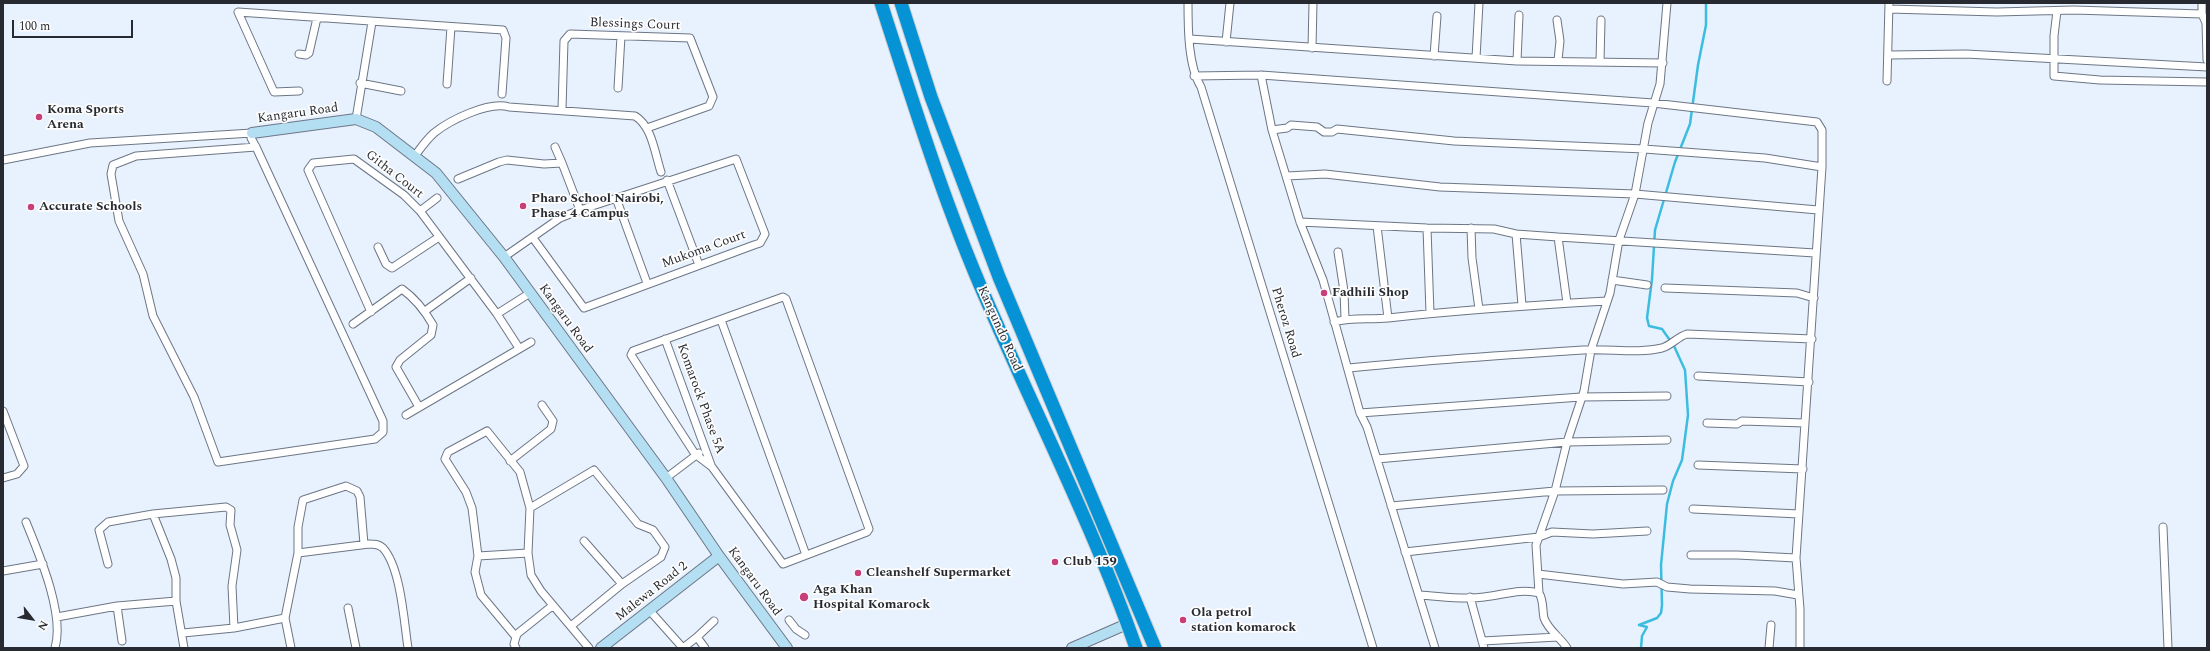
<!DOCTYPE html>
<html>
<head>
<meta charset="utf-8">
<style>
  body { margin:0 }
  #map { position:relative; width:2210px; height:651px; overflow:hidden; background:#e8f1fe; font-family:Spectral,serif }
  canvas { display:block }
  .frame { position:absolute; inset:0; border:4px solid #272b31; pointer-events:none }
  .north { position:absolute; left:12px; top:599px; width:40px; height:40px; -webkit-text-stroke:3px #fdfdfd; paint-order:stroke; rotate:121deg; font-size:11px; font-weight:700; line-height:16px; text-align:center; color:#272b31 }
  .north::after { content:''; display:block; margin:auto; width:14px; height:18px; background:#272b31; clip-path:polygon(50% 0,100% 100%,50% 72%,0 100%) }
  .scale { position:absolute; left:12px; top:20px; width:121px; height:18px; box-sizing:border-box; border:2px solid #272b31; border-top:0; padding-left:5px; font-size:12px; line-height:14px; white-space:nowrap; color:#272b31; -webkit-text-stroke:3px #fdfdfd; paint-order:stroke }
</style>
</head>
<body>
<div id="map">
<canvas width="2210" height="651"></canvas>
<div class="frame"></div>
<div class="north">N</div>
<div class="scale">100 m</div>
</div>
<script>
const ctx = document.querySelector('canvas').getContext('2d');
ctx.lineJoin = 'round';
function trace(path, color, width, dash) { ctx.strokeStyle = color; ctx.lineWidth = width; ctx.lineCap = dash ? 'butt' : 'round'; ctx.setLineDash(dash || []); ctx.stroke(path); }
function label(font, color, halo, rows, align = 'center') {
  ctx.font = font + ' Spectral,serif'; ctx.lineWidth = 3.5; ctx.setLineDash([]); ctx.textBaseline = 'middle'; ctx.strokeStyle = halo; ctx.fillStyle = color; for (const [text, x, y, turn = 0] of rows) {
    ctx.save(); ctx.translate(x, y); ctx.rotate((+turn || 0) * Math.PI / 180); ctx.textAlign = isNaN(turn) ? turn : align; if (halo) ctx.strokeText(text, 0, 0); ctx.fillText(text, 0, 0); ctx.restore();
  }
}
const stream = new Path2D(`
  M 1641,648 L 1642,636 L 1647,627 L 1639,625 L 1657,618 L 1661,613 L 1662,605 L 1661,565 L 1667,504 L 1673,481 L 1682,460 L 1688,415 L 1685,370 L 1674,346 L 1662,329 L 1649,326 L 1647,318 L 1652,279 L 1655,230 L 1675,162 L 1690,124 L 1698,65 L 1706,25 L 1706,3`);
const street = new Path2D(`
  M 1188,3 C 1188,28 1188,66 1201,87 L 1373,648
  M 2202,3 L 2202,14 L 2206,23 L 2207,60
  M 1889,9 L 1997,12 L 2074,10 L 2202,14
  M 2057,11 L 2054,36 L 2054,76 L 2100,80 L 2207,82
  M 1557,20 L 1560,41 L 1558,60
  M 1190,39 L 1517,61 L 1663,63
  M 1226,42 L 1230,3
  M 1312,48 L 1313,3
  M 299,54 L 306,55 L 309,53 L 317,18
  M 1889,55 L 1966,54 L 2207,67
  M 1434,56 L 1437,16
  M 1476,58 L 1479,3
  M 1517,61 L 1519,15
  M 1600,62 L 1601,20
  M 1261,75 L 1272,130 L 1300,222 L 1323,280 L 1360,413 L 1367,427 L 1435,648
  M 1194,76 L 1261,75 L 1653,103 L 1817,122 L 1822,130 L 1822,167 L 1796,558 L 1800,609 L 1800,648
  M 1887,81 L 1889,3
  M 360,83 L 401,91
  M 447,84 L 451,27
  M 618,88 L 621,36
  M 299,91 L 274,92 L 238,12 L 503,30 L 506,38 L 502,94
  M 562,109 L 564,41 L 570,34 L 690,38 L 713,97 L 709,106 L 647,128
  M 356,119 L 372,22
  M 1272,130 L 1287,128 L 1291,125 L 1317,127 L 1324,132 L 1332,132 L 1337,129 L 1454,141 L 1644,149 L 1765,158 L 1822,167
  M 555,147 L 562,163
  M 414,157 C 420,149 426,140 434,133 C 450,120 489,101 509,107 L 635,116 C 652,126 655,154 661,172
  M 3,160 L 90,143 L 252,133 L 251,138 L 256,147 L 383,421 L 383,432 L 375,439 L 218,462 L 194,397 L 153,316 L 143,274 L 119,221 L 111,174 L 113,165 L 136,156 L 256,147
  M 1287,176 L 1325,174 L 1440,187 L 1635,194 L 1818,210
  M 458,179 L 499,162 L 507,160 L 544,164 L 562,163 L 580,210
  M 667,180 L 699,265
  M 616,198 L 647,283
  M 420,211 L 437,198
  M 1300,222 L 1427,228 L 1494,229 L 1516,234 L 1522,305
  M 1377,226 L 1388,318
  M 1427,228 L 1430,313
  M 1471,228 L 1472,258 L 1479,309
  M 1516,234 L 1558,237
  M 378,247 L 386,264 L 392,268 L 439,237
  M 1338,252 L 1344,291 L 1345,319
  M 504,257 L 560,218 L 580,210 L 736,159 L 765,234 L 760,243 L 754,245 L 584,308 L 533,238
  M 1612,280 L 1647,285
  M 1665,288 L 1797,293 L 1814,298
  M 783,297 L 786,299 L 869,529 L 867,532 L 783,564 L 712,467 L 695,454 L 631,355 L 633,351 Z
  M 1567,303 L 1558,237 L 1815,253
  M 425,311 L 471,278
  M 371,312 L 308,170 L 313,163 L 354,159 L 404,195 L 420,211 L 497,314 L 519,348
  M 497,314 L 530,293
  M 721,320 L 806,555
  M 1334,322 C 1352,317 1370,320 1388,318 C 1461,310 1534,305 1607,301
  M 353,324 L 402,289 C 416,299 425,311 433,325 L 431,335 L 400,360 L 396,367 L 419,407
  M 665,339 L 711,465
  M 1349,368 C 1427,360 1505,355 1583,350 C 1608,348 1637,354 1662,348 C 1672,345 1677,337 1687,334 L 1812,339
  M 1698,376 L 1809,382
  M 3,411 L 24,466 L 17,474 L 3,478
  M 1360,413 L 1581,397 L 1667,396
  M 406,415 L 531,342
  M 1707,423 L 1737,424 L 1742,421 L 1805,423
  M 1377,459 L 1567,442 L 1667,440
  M 510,461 L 551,429 L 553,421 L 542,405
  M 1698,465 L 1803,469
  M 666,478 L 699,453
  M 1663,490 L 1555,491 L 1567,442 L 1584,391 L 1591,350 L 1610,293 L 1619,240 L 1635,194 L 1648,123 L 1660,84 L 1667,3
  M 1391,506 L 1555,491 L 1536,545 L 1539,593
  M 530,508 L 594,470 L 638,524 L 653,530 L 665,547 L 661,557 L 622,584 L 571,626
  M 1693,509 L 1799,514
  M 153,514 L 171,559 L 176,578 L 176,601 L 184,648
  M 26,522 C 39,554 65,614 55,648
  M 2163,527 L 2168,648
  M 584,541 L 622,584
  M 1405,552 L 1539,537 L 1552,532 L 1593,534 L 1647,531
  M 298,553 L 369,544 C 374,544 379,544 383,548 C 401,568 404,622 408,648
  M 1691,555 L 1737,555 L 1796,558
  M 478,556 L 528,553
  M 108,564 L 99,530 L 108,522 L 153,514 L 226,507 L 231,510 L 230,525 L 237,550 L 232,586 L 234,628
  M 3,571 L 43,564
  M 1538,574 L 1623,584 L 1657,582 L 1667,587 L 1690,589 L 1775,591 L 1798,595
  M 1419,595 C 1440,596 1463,600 1484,597 C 1503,595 1521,588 1539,593 C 1544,601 1542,609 1544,618 C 1548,630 1561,638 1567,648
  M 1470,597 L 1484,648
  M 117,606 L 122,641
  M 348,608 L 356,648
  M 650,611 L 683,648
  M 57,617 L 117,606 L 176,601
  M 789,620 L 796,629 L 805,635
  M 183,633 L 234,628 L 285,618
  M 516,637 L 481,595 L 475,572 L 478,556 L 472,508 L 466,492 L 445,459 L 448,452 L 487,431 L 520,472 L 530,508 L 528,553 L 531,575 L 541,591 L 589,648
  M 697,637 L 714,621
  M 1482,641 L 1558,637
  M 291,648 L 285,618 L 298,553 L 298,527 L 303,500 L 346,486 L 357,491 L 360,497 L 364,544
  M 516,648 L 514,644 L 517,634 L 552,606
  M 683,648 L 697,637 L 705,648
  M 1769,648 L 1771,625`);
const secondary = new Path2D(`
  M 252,133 L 356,119 L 376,127 L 436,173 L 504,257 L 666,478 L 719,556 L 787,648
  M 601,648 L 719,556
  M 1072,648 L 1127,624`);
const highway = new Path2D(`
  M 881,3 C 913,102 944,203 986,299 C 1036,415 1094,528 1136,648
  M 901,3 L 931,97 L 999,277 L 1155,648`);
const markers = [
  [39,117,4,"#c73e79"],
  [523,206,4,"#c73e79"],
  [31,207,4,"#c73e79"],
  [1324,293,4,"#c73e79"],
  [1055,562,4,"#c73e79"],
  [858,573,4,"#c73e79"],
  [804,597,5,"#c73e79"],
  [1183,620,4,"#c73e79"]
];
const streetNames = [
  ["Blessings Court",635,25,2],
  ["Kangaru Road",298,114,-8],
  ["Githa Court",394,175,38],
  ["Mukoma Court",704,250,-20],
  ["Kangaru Road",565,319,54],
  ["Pheroz Road",1285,323,73],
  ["Kangundo Road",999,329,66],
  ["Komarock Phase 5A",700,399,70],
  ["Kangaru Road",754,582,54],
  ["Malewa Road 2",652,592,-38]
];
const poiNames = [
  ["Koma Sports",47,110],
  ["Arena",47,125],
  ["Pharo School Nairobi,",531,199],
  ["Phase 4 Campus",531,214],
  ["Accurate Schools",39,207],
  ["Fadhili Shop",1332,293],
  ["Club 159",1063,562],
  ["Cleanshelf Supermarket",866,573],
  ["Aga Khan",813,590],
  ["Hospital Komarock",813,605],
  ["Ola petrol",1191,613],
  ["station komarock",1191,628]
];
trace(stream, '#3cbddf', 2.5);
trace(street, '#6d7685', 9);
trace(secondary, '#6d7685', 12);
trace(highway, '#cfd0d2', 15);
trace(street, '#fff', 7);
trace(secondary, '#b4dff3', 10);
trace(highway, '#0693d6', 13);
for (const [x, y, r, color] of markers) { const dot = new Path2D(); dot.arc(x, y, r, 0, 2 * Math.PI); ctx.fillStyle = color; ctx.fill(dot); trace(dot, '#fdfdfd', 1.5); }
label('13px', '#272b31', '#fdfdfd', streetNames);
label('bold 13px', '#272b31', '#fdfdfd', poiNames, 'left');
</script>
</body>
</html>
